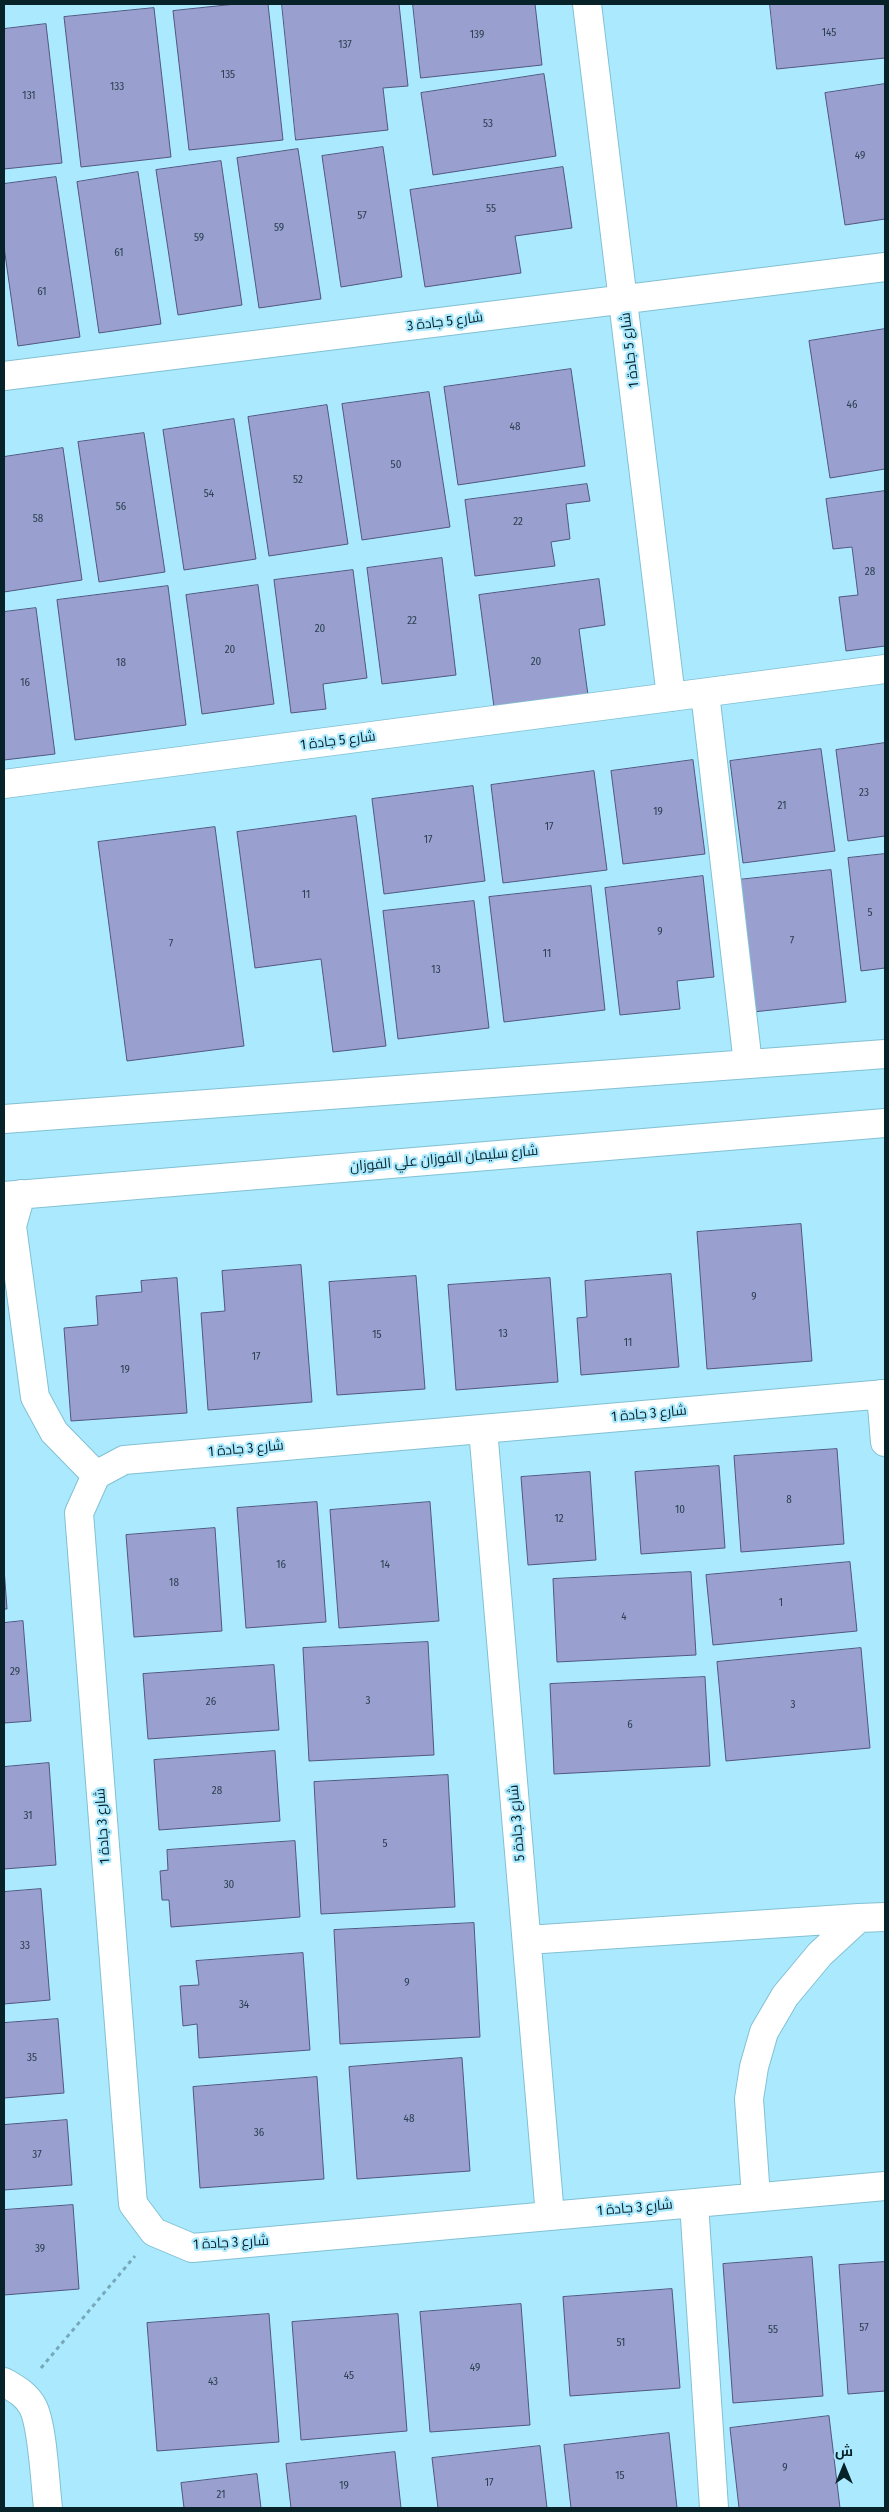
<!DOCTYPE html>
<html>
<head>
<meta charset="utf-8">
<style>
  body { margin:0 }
  #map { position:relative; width:889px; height:2512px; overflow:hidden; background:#abeafe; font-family:"Fira Sans Condensed",Cairo,sans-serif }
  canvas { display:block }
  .frame { position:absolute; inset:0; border:5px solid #082229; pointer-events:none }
  .north { position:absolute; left:819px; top:2442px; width:50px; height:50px; -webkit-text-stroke:4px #abeafe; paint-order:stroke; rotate:0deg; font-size:14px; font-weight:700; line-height:20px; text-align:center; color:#082229 }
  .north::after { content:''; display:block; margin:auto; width:18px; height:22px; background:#082229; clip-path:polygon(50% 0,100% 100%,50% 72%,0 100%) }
</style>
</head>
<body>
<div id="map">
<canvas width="889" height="2512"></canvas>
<div class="frame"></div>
<div class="north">ش</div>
</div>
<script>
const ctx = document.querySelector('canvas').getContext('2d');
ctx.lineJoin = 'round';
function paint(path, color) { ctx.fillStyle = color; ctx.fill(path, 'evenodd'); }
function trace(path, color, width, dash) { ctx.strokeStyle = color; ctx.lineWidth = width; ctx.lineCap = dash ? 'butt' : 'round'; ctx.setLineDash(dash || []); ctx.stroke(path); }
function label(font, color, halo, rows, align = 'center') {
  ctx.font = font + ' "Fira Sans Condensed",Cairo,sans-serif'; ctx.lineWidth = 4.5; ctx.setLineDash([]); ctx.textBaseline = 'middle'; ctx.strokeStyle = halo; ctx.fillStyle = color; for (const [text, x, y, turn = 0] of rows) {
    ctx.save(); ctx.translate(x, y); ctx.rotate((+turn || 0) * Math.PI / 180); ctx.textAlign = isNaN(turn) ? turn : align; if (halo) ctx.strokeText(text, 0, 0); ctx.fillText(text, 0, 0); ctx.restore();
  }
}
const building = new Path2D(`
  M 236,4 L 268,4 L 283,140 L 189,150 L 173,11 Z
  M 282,4 L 399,4 L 408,86 L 383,88 L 388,130 L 296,140 Z
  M 413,4 L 535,4 L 542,65 L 421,78 Z
  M 770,4 L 885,4 L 885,58 L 777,69 Z
  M 154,8 L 171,157 L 81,167 L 64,17 Z
  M 46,24 L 62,163 L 4,169 L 4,29 Z
  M 544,74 L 556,156 L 433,175 L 421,93 Z
  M 885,84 L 885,219 L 845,225 L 825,93 Z
  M 383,147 L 402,277 L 341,287 L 322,156 Z
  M 298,149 L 321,299 L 259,308 L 237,158 Z
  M 221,161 L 242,305 L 178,315 L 156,170 Z
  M 563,167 L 572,228 L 515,236 L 521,273 L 425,287 L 410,190 Z
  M 138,172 L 161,324 L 99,333 L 77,182 Z
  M 56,177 L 80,337 L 18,346 L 4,247 L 4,184 Z
  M 885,329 L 885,469 L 830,478 L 809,341 Z
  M 571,369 L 585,466 L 458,485 L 444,387 Z
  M 429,392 L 450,527 L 362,540 L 342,404 Z
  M 327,405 L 348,544 L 269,556 L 248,417 Z
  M 234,419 L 256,559 L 184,570 L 163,430 Z
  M 144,433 L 165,572 L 99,582 L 78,442 Z
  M 63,448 L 82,580 L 4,592 L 4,457 Z
  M 587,484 L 590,501 L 566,504 L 570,539 L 551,542 L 555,566 L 475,576 L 465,500 Z
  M 885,491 L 885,646 L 846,651 L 839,597 L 858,595 L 852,547 L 833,549 L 826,499 Z
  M 442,558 L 456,675 L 382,684 L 367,568 Z
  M 353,570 L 367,678 L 323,684 L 326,709 L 291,713 L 274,580 Z
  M 599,579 L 605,625 L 579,629 L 588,695 L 494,707 L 479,595 Z
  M 258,585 L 274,704 L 202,714 L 186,595 Z
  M 168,586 L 186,725 L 75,740 L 57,600 Z
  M 36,608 L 55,754 L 4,760 L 4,612 Z
  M 885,743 L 885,836 L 848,841 L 836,750 Z
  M 821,749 L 835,851 L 743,863 L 730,761 Z
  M 693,760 L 705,854 L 623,864 L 611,771 Z
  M 594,771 L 607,870 L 503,883 L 491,785 Z
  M 473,786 L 485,881 L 384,894 L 372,799 Z
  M 356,816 L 386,1046 L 333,1052 L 321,959 L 255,968 L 237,832 Z
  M 215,827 L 244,1046 L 127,1061 L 98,842 Z
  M 885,854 L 885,968 L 861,971 L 848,858 Z
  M 831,870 L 846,1002 L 753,1012 L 737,880 Z
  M 703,876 L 714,977 L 677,981 L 680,1009 L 620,1015 L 605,888 Z
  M 591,886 L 605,1010 L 504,1022 L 489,897 Z
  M 474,901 L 489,1028 L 398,1039 L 383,911 Z
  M 801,1224 L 812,1361 L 707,1369 L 697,1232 Z
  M 301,1265 L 312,1402 L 208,1410 L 201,1313 L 225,1311 L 222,1271 Z
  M 671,1274 L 679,1367 L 581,1375 L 577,1318 L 587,1317 L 585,1281 Z
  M 416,1276 L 425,1389 L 337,1395 L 329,1282 Z
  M 177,1278 L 187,1413 L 71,1421 L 64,1328 L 98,1325 L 96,1296 L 142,1292 L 141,1281 Z
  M 550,1278 L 558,1382 L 456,1390 L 448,1285 Z
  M 837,1449 L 844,1544 L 741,1552 L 734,1456 Z
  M 719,1466 L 725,1548 L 641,1554 L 635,1472 Z
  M 590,1472 L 596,1560 L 528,1565 L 521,1477 Z
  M 317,1502 L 326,1622 L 246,1628 L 237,1508 Z
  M 430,1502 L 439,1621 L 339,1628 L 330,1510 Z
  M 215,1528 L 222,1631 L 134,1637 L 126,1535 Z
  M 850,1562 L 857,1631 L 713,1645 L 706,1575 Z
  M 4,1568 L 7,1609 L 4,1609 Z
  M 691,1572 L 696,1655 L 557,1662 L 553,1579 Z
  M 23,1621 L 31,1721 L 4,1723 L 4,1623 Z
  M 428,1642 L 434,1755 L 309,1761 L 303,1648 Z
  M 861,1648 L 870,1748 L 726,1761 L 717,1662 Z
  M 274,1665 L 279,1730 L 148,1739 L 143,1674 Z
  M 705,1677 L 710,1766 L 554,1774 L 550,1684 Z
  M 275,1751 L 280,1821 L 159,1830 L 154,1760 Z
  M 49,1763 L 56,1865 L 4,1869 L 4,1767 Z
  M 448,1775 L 455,1907 L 321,1914 L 314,1782 Z
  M 295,1841 L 300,1917 L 171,1927 L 169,1900 L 162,1900 L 160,1871 L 168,1870 L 167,1850 Z
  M 41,1889 L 50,2000 L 4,2004 L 4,1892 Z
  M 474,1923 L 480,2037 L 340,2044 L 334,1930 Z
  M 303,1953 L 310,2050 L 199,2058 L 197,2024 L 183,2026 L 180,1986 L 199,1985 L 196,1961 Z
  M 58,2019 L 64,2093 L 4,2098 L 4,2023 Z
  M 462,2058 L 470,2171 L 357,2179 L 349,2067 Z
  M 317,2077 L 324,2179 L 200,2188 L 193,2087 Z
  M 67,2120 L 72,2185 L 4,2190 L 4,2125 Z
  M 73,2205 L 79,2289 L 4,2295 L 4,2210 Z
  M 812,2257 L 823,2396 L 733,2403 L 723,2264 Z
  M 885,2262 L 885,2391 L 848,2394 L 839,2265 Z
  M 672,2289 L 680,2388 L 570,2396 L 563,2297 Z
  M 521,2304 L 530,2425 L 430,2432 L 420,2312 Z
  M 269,2314 L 279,2442 L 157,2451 L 147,2323 Z
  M 398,2314 L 407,2431 L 301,2440 L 292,2322 Z
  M 829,2416 L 840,2508 L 739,2508 L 730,2428 Z
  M 669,2433 L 677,2508 L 571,2508 L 564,2445 Z
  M 540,2446 L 547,2508 L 438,2508 L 432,2458 Z
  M 395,2452 L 401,2508 L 291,2508 L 286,2464 Z
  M 257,2474 L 261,2508 L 184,2508 L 181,2483 Z`);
const path = new Path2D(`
  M 41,2368 L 135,2256`);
const minor = new Path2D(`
  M 587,4 L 671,697
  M 4,376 L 885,267
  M 705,693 L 748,1064
  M 4,784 L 885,669
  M 4,1119 L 885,1054
  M 21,1194 L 12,1226 L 35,1397 L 54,1432 L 96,1475
  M 4,1196 L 885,1123
  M 881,1394 L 885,1442
  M 885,1394 L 124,1460 L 96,1475 L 79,1513 L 133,2204 L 154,2232 L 192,2248 L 885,2186
  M 483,1429 L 550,2216
  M 527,1940 L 859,1918
  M 756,2197 L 749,2099 L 754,2067 L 764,2032 L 785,1996 L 820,1954 L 859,1918 L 885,1917
  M 694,2203 L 714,2508
  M 4,2382 C 16,2389 27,2395 33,2407 C 43,2427 45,2484 48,2508`);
const numberNames = [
  ["145",829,33],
  ["139",477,35],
  ["137",345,45],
  ["135",228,75],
  ["133",117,87],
  ["131",29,96],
  ["53",488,124],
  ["49",860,156],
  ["55",491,209],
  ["57",362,216],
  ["59",279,228],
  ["59",199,238],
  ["61",119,253],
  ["61",42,292],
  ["46",852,405],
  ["48",515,427],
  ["50",396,465],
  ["52",298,480],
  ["54",209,494],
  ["56",121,507],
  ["58",38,519],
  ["22",518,522],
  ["28",870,572],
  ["22",412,621],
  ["20",320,629],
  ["20",230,650],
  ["20",536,662],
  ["18",121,663],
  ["16",25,683],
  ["23",864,793],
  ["21",782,806],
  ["19",658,812],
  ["17",549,827],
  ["17",428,840],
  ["11",306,895],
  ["5",870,913],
  ["9",660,932],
  ["7",792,941],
  ["7",171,944],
  ["11",547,954],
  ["13",436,970],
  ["9",754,1297],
  ["13",503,1334],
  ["15",377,1335],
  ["11",628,1343],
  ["17",256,1357],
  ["19",125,1370],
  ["8",789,1500],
  ["10",680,1510],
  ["12",559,1519],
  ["16",281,1565],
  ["14",385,1565],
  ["18",174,1583],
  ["1",781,1603],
  ["4",624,1617],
  ["29",15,1672],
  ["3",368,1701],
  ["26",211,1702],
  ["3",793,1705],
  ["6",630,1725],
  ["28",217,1791],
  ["31",28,1816],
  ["5",385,1844],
  ["30",229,1885],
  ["33",25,1946],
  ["9",407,1983],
  ["34",244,2005],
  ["35",32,2058],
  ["48",409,2119],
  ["36",259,2133],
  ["37",37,2155],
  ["39",40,2249],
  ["57",864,2328],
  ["55",773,2330],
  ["51",621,2343],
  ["49",475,2368],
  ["45",349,2376],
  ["43",213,2382],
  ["9",785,2468],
  ["15",620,2476],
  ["17",489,2483],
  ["19",344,2486],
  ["21",221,2495]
];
const streetNames = [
  ["شارع 5 جادة 3",445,322,-7],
  ["شارع 5 جادة 1",630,350,-97],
  ["شارع 5 جادة 1",338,741,-7],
  ["شارع سليمان الفوزان علي الفوزان",444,1159,-5],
  ["شارع 3 جادة 1",649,1414,-5],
  ["شارع 3 جادة 1",246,1449,-5],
  ["شارع 3 جادة 5",517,1823,-95],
  ["شارع 3 جادة 1",103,1826,-94],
  ["شارع 3 جادة 1",635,2208,-5],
  ["شارع 3 جادة 1",231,2243,-3]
];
paint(building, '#999fce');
trace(building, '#525681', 1);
trace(minor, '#82c0d3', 30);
trace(path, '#75a8b8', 3, [4, 4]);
trace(minor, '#fff', 28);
label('11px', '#2c4152', null, numberNames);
label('14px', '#082229', '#abeafe', streetNames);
</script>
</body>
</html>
